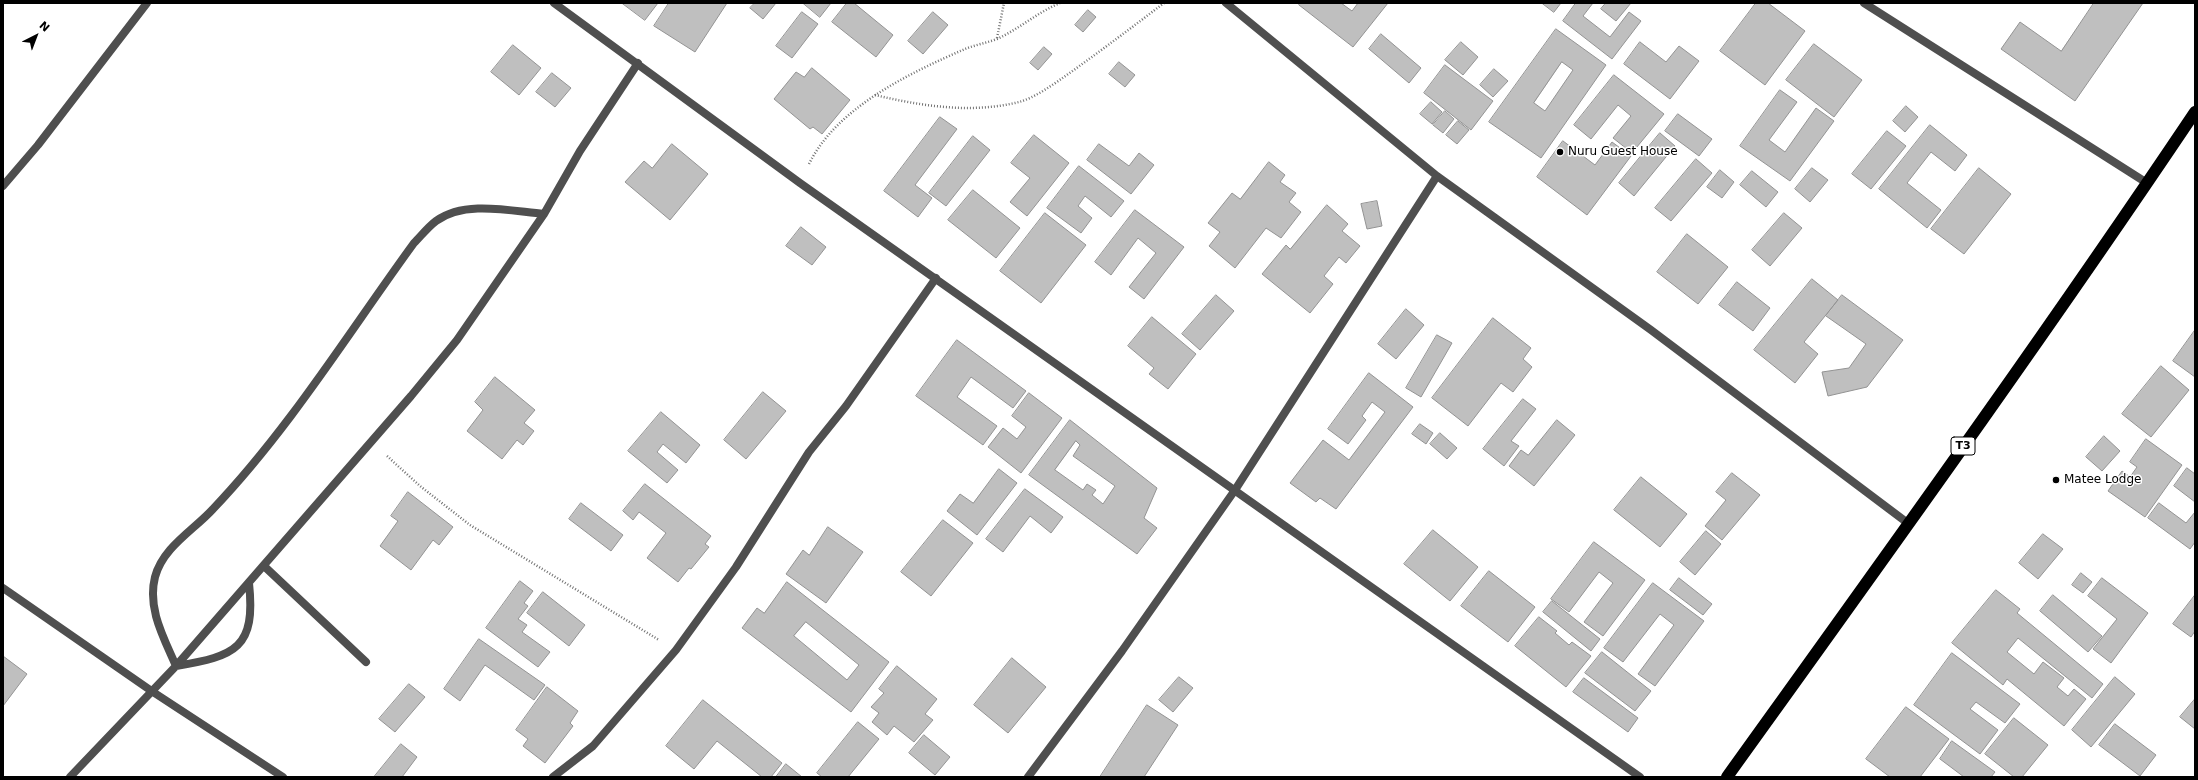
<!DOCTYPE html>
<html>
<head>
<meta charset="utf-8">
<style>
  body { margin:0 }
  #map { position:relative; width:2198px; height:780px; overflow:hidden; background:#fff; font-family:"DejaVu Sans",sans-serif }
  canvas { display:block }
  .frame { position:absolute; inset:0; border:4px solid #000; pointer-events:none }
  .north { position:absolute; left:16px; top:16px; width:40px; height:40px; -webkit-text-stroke:3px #fff; paint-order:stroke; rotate:42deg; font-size:11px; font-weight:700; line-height:16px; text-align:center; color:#000 }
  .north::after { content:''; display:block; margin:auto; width:14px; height:18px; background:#000; clip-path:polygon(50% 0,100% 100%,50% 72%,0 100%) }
</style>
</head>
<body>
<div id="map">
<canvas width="2198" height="780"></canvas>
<div class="frame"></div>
<div class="north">N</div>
</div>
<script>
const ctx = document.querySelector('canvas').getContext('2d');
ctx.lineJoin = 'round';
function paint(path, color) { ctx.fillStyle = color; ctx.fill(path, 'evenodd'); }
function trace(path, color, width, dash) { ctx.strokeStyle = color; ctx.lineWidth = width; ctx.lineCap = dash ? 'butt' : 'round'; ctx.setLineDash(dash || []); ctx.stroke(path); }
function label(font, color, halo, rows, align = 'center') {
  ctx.font = font + ' "DejaVu Sans",sans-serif'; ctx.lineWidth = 3; ctx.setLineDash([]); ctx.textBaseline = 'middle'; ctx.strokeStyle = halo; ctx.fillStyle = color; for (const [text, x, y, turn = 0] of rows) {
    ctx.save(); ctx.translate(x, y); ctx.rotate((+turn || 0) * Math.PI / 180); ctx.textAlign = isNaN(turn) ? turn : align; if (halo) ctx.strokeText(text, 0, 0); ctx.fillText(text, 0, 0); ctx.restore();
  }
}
const building = new Path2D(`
  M 622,3 L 658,3 L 645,20 Z
  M 669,3 L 727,3 L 695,52 L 654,26 Z
  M 755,3 L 776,3 L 763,19 L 750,8 Z
  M 803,3 L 831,3 L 820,17 Z
  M 847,3 L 854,3 L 893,35 L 876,57 L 832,22 Z
  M 1300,3 L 1341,3 L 1352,11 L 1358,3 L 1388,3 L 1353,47 L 1299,5 Z
  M 1542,3 L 1561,3 L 1554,12 Z
  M 1576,3 L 1593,3 L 1583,16 L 1610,37 L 1629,12 L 1641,21 L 1612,59 L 1563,21 Z
  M 1606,3 L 1631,3 L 1616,21 L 1601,9 Z
  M 1756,3 L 1768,3 L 1805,31 L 1765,85 L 1720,51 Z
  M 2094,3 L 2143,3 L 2075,101 L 2001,49 L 2020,22 L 2061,51 Z
  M 1088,10 L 1096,17 L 1083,32 L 1075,25 Z
  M 802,12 L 818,24 L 792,58 L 776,46 Z
  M 933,12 L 948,25 L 923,54 L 908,41 Z
  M 1556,29 L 1606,65 L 1541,158 L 1489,122 ZM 1562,62 L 1573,70 L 1545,111 L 1534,103 Z
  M 1381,34 L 1421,68 L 1409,83 L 1369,49 Z
  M 1461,42 L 1478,57 L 1463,75 L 1445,60 Z
  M 1640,42 L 1666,62 L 1679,46 L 1699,61 L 1670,99 L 1624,64 Z
  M 1814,44 L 1862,80 L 1834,117 L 1786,80 Z
  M 513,45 L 541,68 L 519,95 L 491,72 Z
  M 1044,47 L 1052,54 L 1038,70 L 1030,63 Z
  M 1119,62 L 1135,75 L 1125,87 L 1109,74 Z
  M 1445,65 L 1493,101 L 1471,130 L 1424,93 Z
  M 812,68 L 850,100 L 822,134 L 813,127 L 810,129 L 774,99 L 796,72 L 804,77 Z
  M 1494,69 L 1508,81 L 1493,97 L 1480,85 Z
  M 552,73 L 571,88 L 555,107 L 536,92 Z
  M 1614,75 L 1664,114 L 1632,153 L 1613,138 L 1631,116 L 1618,105 L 1591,139 L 1574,125 Z
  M 1780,90 L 1797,102 L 1769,140 L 1785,152 L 1816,108 L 1834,121 L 1790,181 L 1740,146 Z
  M 1431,102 L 1442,112 L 1432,124 L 1420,114 Z
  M 1906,106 L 1918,117 L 1905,132 L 1893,121 Z
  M 1445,111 L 1454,119 L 1443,133 L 1433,125 Z
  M 1678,114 L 1712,139 L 1699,156 L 1665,131 Z
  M 940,117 L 957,129 L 915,185 L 932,198 L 918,217 L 884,191 Z
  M 1458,121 L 1469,130 L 1457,144 L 1446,135 Z
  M 1930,125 L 1967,155 L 1955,171 L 1931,152 L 1907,183 L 1941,210 L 1927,228 L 1879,189 Z
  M 1887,131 L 1906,146 L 1871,189 L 1852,174 Z
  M 1660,133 L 1675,146 L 1634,196 L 1619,183 Z
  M 1034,135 L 1069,163 L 1027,216 L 1010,202 L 1030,178 L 1011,163 Z
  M 973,136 L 990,150 L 946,206 L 929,193 Z
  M 1563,141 L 1595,165 L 1612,142 L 1631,156 L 1587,215 L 1537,177 Z
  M 672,144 L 708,174 L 670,220 L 625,182 L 644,161 L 652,168 Z
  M 1099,144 L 1129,166 L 1139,153 L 1154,165 L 1131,194 L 1087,160 Z
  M 1696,159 L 1712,173 L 1671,221 L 1655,208 Z
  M 1269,162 L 1285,175 L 1280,182 L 1296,193 L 1289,202 L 1301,212 L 1281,238 L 1266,228 L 1235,268 L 1209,246 L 1220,232 L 1208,223 L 1232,193 L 1240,199 Z
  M 1079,166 L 1124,201 L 1111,217 L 1085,196 L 1078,206 L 1092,218 L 1081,233 L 1047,208 Z
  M 1812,168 L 1828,180 L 1810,202 L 1795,189 Z
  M 1979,168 L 2011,194 L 1964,254 L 1931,229 Z
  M 1720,170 L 1734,182 L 1722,198 L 1707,187 Z
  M 1752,171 L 1778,192 L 1766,207 L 1740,185 Z
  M 973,190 L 1020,228 L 996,258 L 948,220 Z
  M 1377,201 L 1382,226 L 1367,229 L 1361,204 Z
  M 1327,205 L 1348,224 L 1342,231 L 1360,246 L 1346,263 L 1339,257 L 1324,276 L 1333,284 L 1310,313 L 1262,274 L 1286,245 L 1290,249 Z
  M 1135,210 L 1184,247 L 1144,299 L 1129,287 L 1156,253 L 1138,238 L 1111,275 L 1095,262 Z
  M 1045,213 L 1086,245 L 1041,303 L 1000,271 Z
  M 1784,213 L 1802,228 L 1770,266 L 1752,250 Z
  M 801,227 L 826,247 L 812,265 L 786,246 Z
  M 1687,234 L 1728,267 L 1698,304 L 1657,272 Z
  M 1812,279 L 1838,300 L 1804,342 L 1818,354 L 1795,383 L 1754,350 Z
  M 1737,282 L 1770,308 L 1753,331 L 1719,305 Z
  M 1216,295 L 1234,311 L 1200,350 L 1182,334 Z
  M 1842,295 L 1903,340 L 1867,387 L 1828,396 L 1822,372 L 1849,368 L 1866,344 L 1826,316 Z
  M 1406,309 L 1424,325 L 1396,359 L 1378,344 Z
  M 1152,317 L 1196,354 L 1168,389 L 1149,374 L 1154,368 L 1128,346 Z
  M 1493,318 L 1531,348 L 1523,359 L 1532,367 L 1513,392 L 1501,383 L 1468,426 L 1432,398 Z
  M 2195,330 L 2195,377 L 2173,361 Z
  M 1437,335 L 1452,343 L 1421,397 L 1406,388 Z
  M 957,340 L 1026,391 L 1013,408 L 971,377 L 957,397 L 997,426 L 983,445 L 916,396 Z
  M 2161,366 L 2189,390 L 2151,437 L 2122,414 Z
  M 1369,373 L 1413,407 L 1336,509 L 1320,498 L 1316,502 L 1290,483 L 1323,440 L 1349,460 L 1385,412 L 1372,402 L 1362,416 L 1366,420 L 1348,444 L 1328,429 Z
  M 495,377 L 535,410 L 524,423 L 534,431 L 523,445 L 517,440 L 502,459 L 467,431 L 483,410 L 475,402 Z
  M 763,392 L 786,411 L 746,459 L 724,440 Z
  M 1029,393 L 1062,418 L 1021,473 L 988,447 L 1003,428 L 1017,439 L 1026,427 L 1012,416 Z
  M 1523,399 L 1536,409 L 1511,441 L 1519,446 L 1504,466 L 1483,449 Z
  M 661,412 L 700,445 L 686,463 L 663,444 L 657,452 L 678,470 L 667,483 L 628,451 Z
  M 1070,420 L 1157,488 L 1144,518 L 1157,528 L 1137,554 L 1029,475 ZM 1076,441 L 1080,445 L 1073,456 L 1115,486 L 1103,504 L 1092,495 L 1096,490 L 1087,484 L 1083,490 L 1055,470 Z
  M 1557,420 L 1575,435 L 1534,486 L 1509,466 L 1521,450 L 1528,455 Z
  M 1420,424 L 1433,433 L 1426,444 L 1412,434 Z
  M 1440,433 L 1457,448 L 1447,459 L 1430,444 Z
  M 2104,436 L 2120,451 L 2102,471 L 2086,457 Z
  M 2146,439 L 2182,465 L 2145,517 L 2108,491 L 2122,471 L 2130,477 L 2137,467 L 2130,462 Z
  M 2187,468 L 2195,474 L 2195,502 L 2174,486 Z
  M 999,469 L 1017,483 L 977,535 L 947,511 L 960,494 L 973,503 Z
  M 1732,473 L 1760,495 L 1722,540 L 1705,526 L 1726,500 L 1716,492 Z
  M 1641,477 L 1687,514 L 1660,547 L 1614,510 Z
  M 645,484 L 711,536 L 705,544 L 709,547 L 691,569 L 689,568 L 678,582 L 647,558 L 666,533 L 639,512 L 633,520 L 623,511 Z
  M 1025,489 L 1063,517 L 1051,533 L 1030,516 L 1003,552 L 986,539 Z
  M 408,492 L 453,527 L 439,545 L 433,540 L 411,570 L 380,546 L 398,521 L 391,516 Z
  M 581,503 L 623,535 L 611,551 L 569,519 Z
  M 2159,503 L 2186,523 L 2195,512 L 2195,542 L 2190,549 L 2148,518 Z
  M 943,520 L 973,543 L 931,596 L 901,572 Z
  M 828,527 L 863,552 L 826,603 L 786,574 L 803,550 L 809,555 Z
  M 1433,530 L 1478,567 L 1450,601 L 1404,564 Z
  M 1706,531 L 1721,544 L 1695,575 L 1680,562 Z
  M 2043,534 L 2063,549 L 2038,579 L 2019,563 Z
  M 1594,542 L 1645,580 L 1603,636 L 1584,622 L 1613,583 L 1599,572 L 1569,612 L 1551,599 Z
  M 1489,571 L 1535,607 L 1508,642 L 1461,606 Z
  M 2081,573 L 2092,582 L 2083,593 L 2072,585 Z
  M 1679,578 L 1712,604 L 1703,615 L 1670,590 Z
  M 2102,578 L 2148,613 L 2111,663 L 2093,649 L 2117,619 L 2088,596 Z
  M 520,581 L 533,591 L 524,603 L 528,606 L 518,619 L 527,625 L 522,632 L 550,652 L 538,667 L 486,628 Z
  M 787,582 L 889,662 L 851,712 L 742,628 L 757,608 L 764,613 ZM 806,622 L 859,665 L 847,680 L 794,636 Z
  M 1653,583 L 1704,621 L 1655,686 L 1638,674 L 1674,625 L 1660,614 L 1623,662 L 1604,648 Z
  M 1996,590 L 2020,609 L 2017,613 L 2103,684 L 2092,698 L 2018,638 L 2007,652 L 2034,674 L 2043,662 L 2064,678 L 2057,687 L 2068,696 L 2074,689 L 2086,699 L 2064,726 L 2007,679 L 2003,685 L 1952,643 Z
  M 543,592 L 585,625 L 569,646 L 527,613 Z
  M 2053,595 L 2102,636 L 2088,652 L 2040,611 Z
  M 2195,595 L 2195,631 L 2191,637 L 2173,624 Z
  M 1552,601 L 1600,639 L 1591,651 L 1543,612 Z
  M 1539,617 L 1557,631 L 1555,633 L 1569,645 L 1572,642 L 1591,656 L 1566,687 L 1515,646 Z
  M 479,639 L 545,685 L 534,700 L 485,665 L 460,701 L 444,689 Z
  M 1602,652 L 1651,691 L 1635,711 L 1585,673 Z
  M 1952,653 L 2020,704 L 2005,723 L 1976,702 L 1970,709 L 1998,730 L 1980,754 L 1914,705 Z
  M 3,656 L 27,674 L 3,706 Z
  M 1012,658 L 1046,687 L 1008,733 L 974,705 Z
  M 897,666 L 937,699 L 925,714 L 933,720 L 914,742 L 894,726 L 887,735 L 872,722 L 879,713 L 871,707 L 884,693 L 879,689 Z
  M 1179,677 L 1193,688 L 1173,712 L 1159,700 Z
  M 2115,677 L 2135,694 L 2091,747 L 2072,730 Z
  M 1584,678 L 1638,718 L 1628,732 L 1573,692 Z
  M 409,684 L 425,697 L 395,732 L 379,719 Z
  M 547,687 L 578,711 L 570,723 L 573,726 L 545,763 L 523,746 L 528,739 L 516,730 Z
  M 2195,699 L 2195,729 L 2180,717 Z
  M 703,700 L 782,763 L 771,777 L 762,777 L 717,741 L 694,769 L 666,746 Z
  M 1147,705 L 1178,725 L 1144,777 L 1100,777 Z
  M 1906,707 L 1949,739 L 1920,777 L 1890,777 L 1866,759 Z
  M 2014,718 L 2048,745 L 2022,777 L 2014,777 L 1985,754 Z
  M 858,722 L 879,739 L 848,777 L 822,777 L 817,773 Z
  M 2115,724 L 2156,755 L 2140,776 L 2099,745 Z
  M 924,735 L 950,757 L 935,775 L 909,753 Z
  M 1952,741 L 1995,772 L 1991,777 L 1964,777 L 1940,759 Z
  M 401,744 L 417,757 L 402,777 L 374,777 Z
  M 786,764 L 802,777 L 776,777 Z`);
const path = new Path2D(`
  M 997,38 L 1004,3
  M 875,95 C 921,106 972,114 1019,102 C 1034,98 1051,86 1064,77 C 1098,53 1131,28 1164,3
  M 809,164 C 837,107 910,73 965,49 C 975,45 986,43 997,39 C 1019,29 1038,12 1060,3
  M 387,456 L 420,486 L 470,525 L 659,640`);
const street = new Path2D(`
  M 554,3 L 800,183 L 1640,777
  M 1226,3 L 1437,176 L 1651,330 L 1909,524
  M 1864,3 L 2147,183
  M 3,186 L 38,145 L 147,3
  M 264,566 L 366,662
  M 249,583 C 256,648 236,656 176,666 C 164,638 147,609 155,577 C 163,547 194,530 213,509 C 290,428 349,332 414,243 C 421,236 428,227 436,221 C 465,200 510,211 544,214
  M 3,588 L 153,692 L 283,777
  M 70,777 L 176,666 L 411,396 L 457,340 L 544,214 L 580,151 L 638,63
  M 553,777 L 593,746 L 676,650 L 736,567 L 809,452 L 846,406 L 936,278
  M 1028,777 L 1122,651 L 1235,490 L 1437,176`);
const highway = new Path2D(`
  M 1727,777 C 1885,557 2044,337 2195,112`);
const markers = [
  [1560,152,4,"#000"],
  [2056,480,4,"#000"]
];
const shields = [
  [1963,446,24]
];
const shieldNames = [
  ["T3",1963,446]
];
const poiNames = [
  ["Nuru Guest House",1568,152],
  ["Matee Lodge",2064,480]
];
paint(building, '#bfbfbf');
trace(building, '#939393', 1);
trace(path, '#717171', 2.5, [1, 2]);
trace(street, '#4f4f4f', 8);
trace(highway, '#000', 12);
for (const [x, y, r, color] of markers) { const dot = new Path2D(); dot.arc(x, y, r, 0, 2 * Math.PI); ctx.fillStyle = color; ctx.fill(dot); trace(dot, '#fff', 1.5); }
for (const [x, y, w] of shields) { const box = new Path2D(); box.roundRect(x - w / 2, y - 9, w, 18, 3); ctx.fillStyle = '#fff'; ctx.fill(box); trace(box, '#000', 1); }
label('bold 11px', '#000', null, shieldNames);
label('12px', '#000', '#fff', poiNames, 'left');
</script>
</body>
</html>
